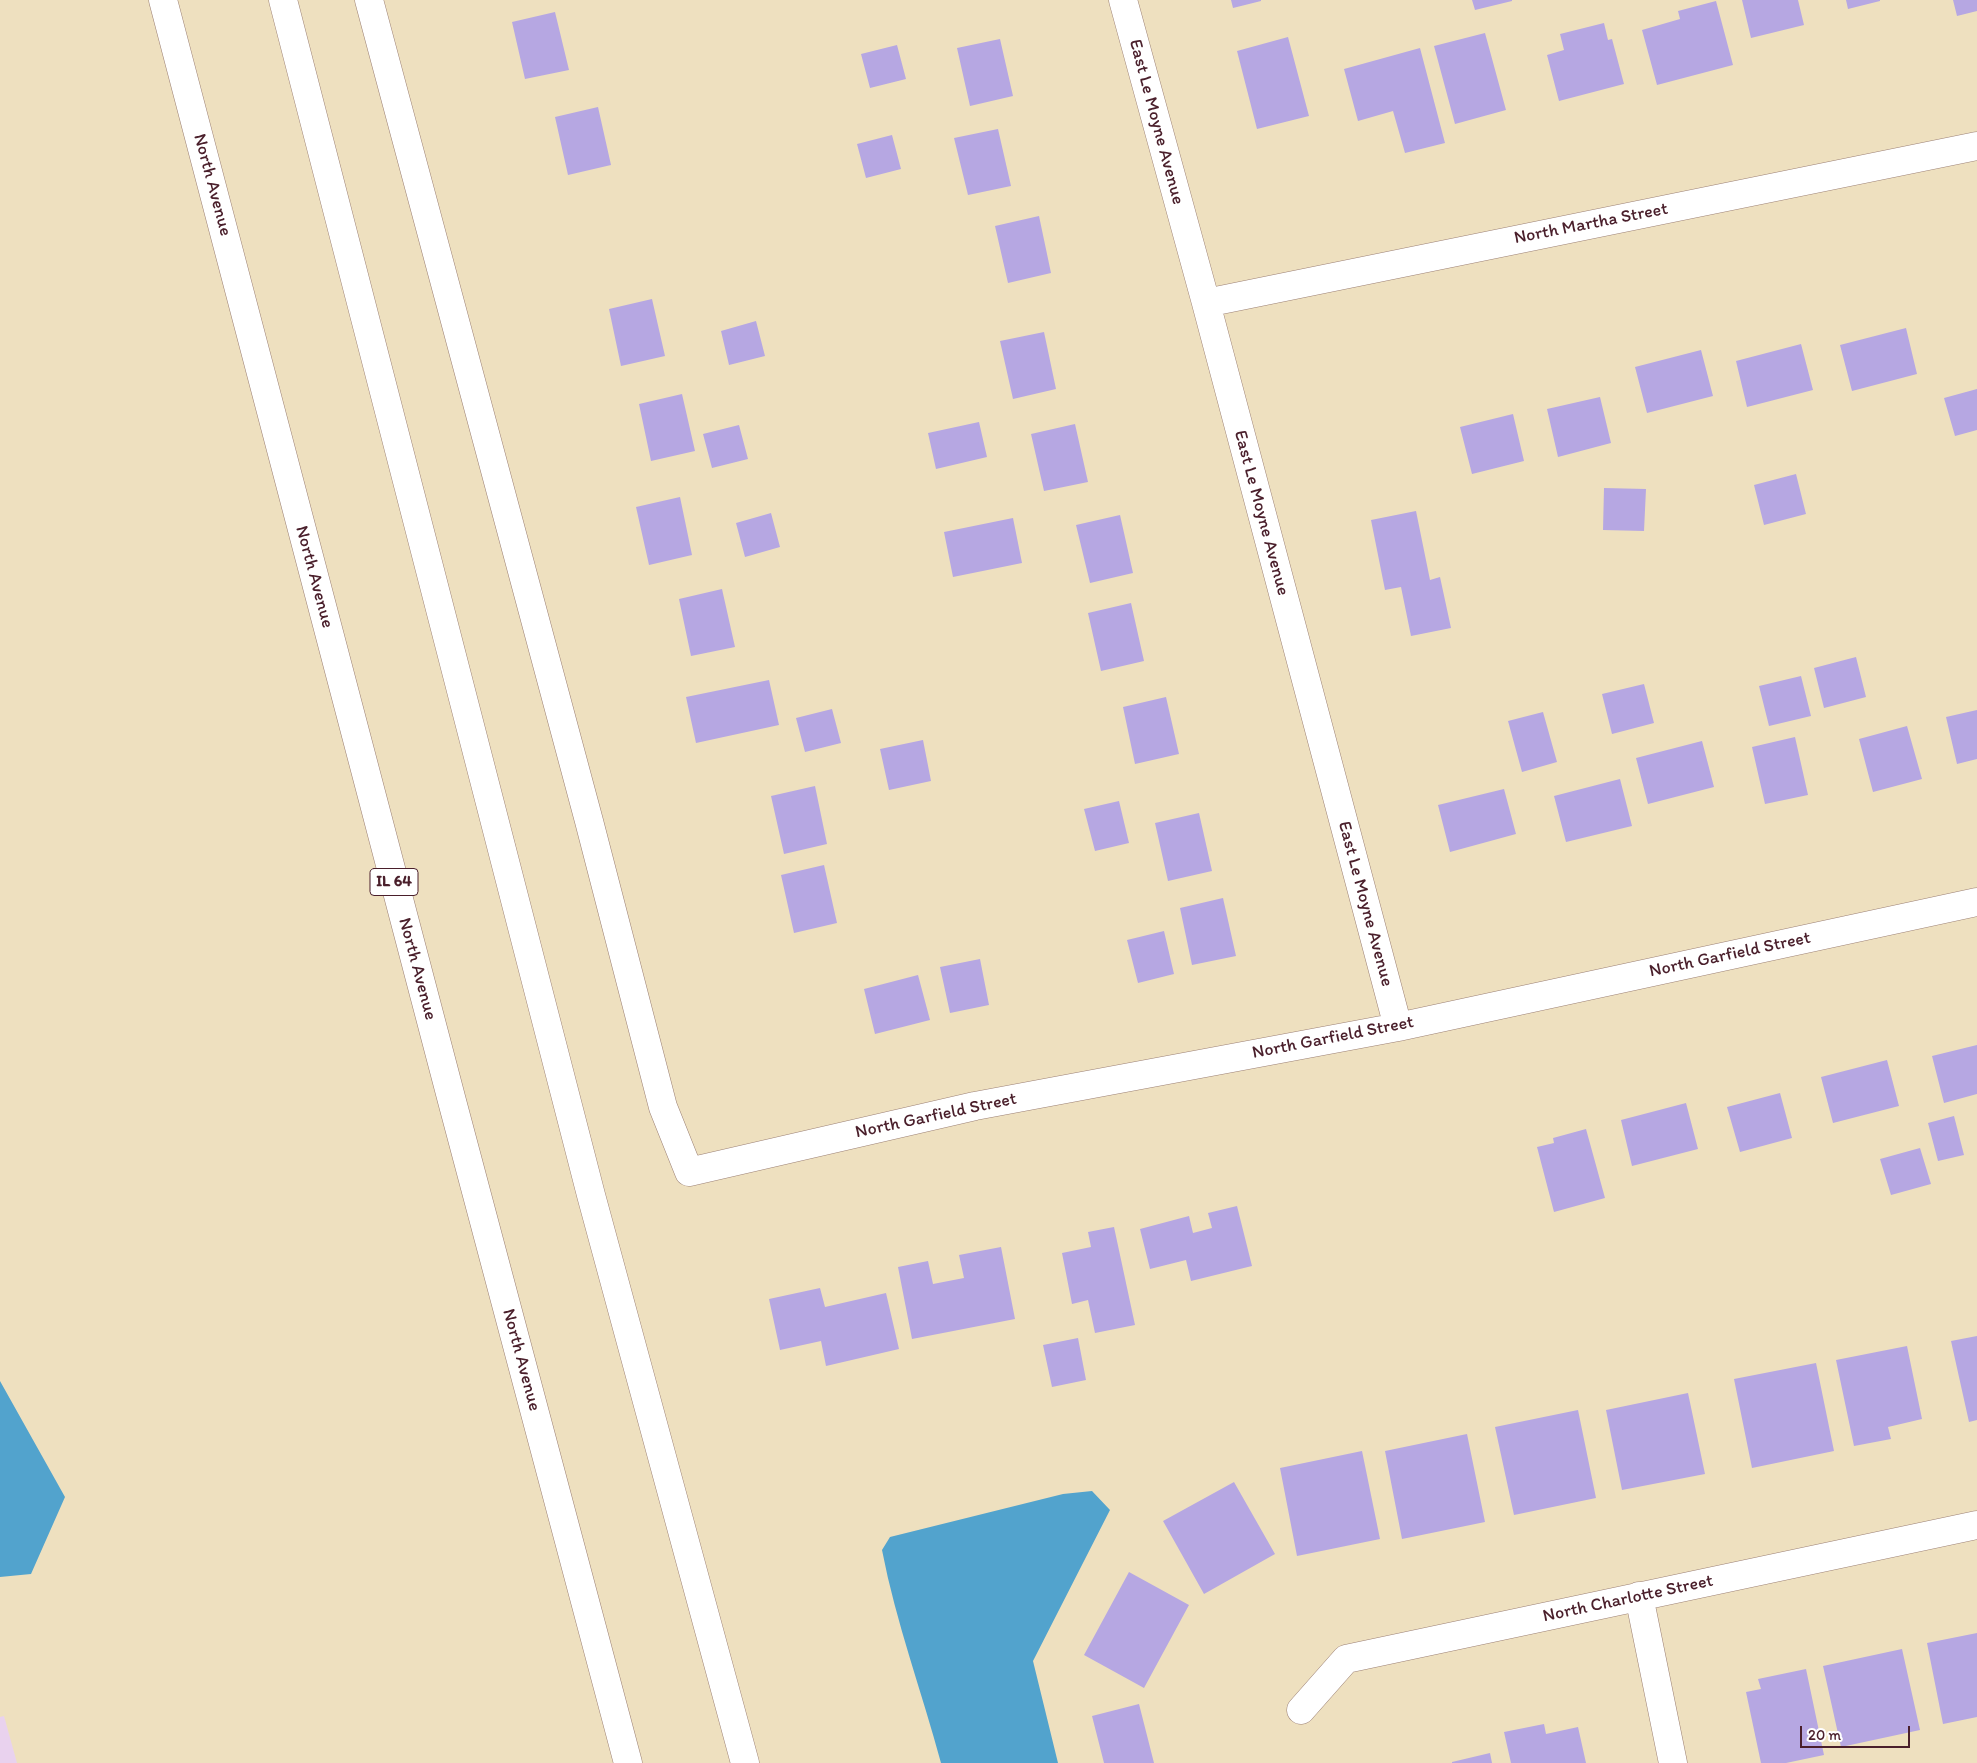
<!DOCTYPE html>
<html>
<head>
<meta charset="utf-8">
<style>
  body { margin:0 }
  #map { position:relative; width:1977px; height:1763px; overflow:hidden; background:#eee0bf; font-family:Itim,sans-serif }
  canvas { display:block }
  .scale { position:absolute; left:1800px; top:1726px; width:110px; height:22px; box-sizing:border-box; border:2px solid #4a1f2b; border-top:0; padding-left:6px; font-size:15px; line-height:18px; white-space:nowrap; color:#4a1f2b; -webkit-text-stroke:4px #fff; paint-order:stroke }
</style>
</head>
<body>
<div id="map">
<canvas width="1977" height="1763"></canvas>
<div class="scale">20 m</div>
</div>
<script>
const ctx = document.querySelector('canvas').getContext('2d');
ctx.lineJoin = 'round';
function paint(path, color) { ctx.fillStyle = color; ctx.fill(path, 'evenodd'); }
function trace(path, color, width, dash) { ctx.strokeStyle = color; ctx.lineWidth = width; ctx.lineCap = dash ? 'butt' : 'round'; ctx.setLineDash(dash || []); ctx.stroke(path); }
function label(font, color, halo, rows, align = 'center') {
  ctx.font = font + ' Itim,sans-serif'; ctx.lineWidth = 4; ctx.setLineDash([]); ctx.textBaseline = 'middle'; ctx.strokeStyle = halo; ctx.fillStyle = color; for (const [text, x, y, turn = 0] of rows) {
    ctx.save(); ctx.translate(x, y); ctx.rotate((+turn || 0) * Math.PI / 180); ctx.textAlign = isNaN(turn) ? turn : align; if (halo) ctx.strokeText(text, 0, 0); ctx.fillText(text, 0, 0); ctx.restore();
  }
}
const built = new Path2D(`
  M 4,1716 L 17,1763 L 0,1763 L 0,1717 Z`);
const water = new Path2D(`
  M 0,1381 L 65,1497 L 31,1574 L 0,1577 Z
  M 1092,1491 L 1110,1510 L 1033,1661 L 1058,1763 L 941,1763 C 922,1692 896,1623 882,1550 L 890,1537 L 1063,1494 Z`);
const building = new Path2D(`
  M 1231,0 L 1261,0 L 1261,1 L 1233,8 Z
  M 1472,0 L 1512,0 L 1512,1 L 1475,10 Z
  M 1742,0 L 1798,0 L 1804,25 L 1751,38 Z
  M 1846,0 L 1880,0 L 1880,1 L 1848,9 Z
  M 1953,0 L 1977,0 L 1977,11 L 1957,16 Z
  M 1716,1 L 1733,65 L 1657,85 L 1642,30 L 1680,19 L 1678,11 Z
  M 555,12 L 569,70 L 525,79 L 512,22 Z
  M 1604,23 L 1608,40 L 1612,39 L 1624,84 L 1559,101 L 1547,55 L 1564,50 L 1560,34 Z
  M 1485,33 L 1506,110 L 1455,124 L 1434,46 Z
  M 1288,37 L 1309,116 L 1257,129 L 1237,51 Z
  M 1000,39 L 1013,96 L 970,106 L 957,48 Z
  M 897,45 L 906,79 L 870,88 L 861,54 Z
  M 1420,48 L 1445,143 L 1405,153 L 1393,111 L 1358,121 L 1344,69 Z
  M 598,107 L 611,165 L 568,175 L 555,117 Z
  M 998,129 L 1011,186 L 968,195 L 954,138 Z
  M 892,135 L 901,169 L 866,178 L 857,144 Z
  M 1039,216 L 1051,273 L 1008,283 L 995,226 Z
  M 652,299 L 665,356 L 621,366 L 609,309 Z
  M 756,321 L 765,356 L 729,365 L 721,331 Z
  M 1906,328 L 1917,374 L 1852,391 L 1840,345 Z
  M 1044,332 L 1056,389 L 1013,399 L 1000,341 Z
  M 1801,344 L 1813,390 L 1747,407 L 1736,361 Z
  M 1701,350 L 1713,396 L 1647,413 L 1635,367 Z
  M 1977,389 L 1977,430 L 1955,436 L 1944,398 Z
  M 682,394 L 695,451 L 651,461 L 639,404 Z
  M 1600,397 L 1611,443 L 1558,457 L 1547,409 Z
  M 1513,414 L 1524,461 L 1472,474 L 1460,427 Z
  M 979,422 L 987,457 L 936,469 L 928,433 Z
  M 1075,424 L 1088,482 L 1044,491 L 1031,434 Z
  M 739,425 L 748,459 L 712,468 L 703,434 Z
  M 1796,474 L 1806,514 L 1764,525 L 1754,485 Z
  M 1604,488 L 1646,489 L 1644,531 L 1603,530 Z
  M 680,497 L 692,555 L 649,565 L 636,507 Z
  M 1416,511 L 1430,580 L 1440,577 L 1451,628 L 1411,636 L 1401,587 L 1385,590 L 1371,520 Z
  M 771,513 L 780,547 L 745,557 L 736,523 Z
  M 1120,515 L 1133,573 L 1090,583 L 1076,525 Z
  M 1013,518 L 1022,563 L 953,577 L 944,532 Z
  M 722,589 L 735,647 L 691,656 L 679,599 Z
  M 1131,603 L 1144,661 L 1101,671 L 1088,613 Z
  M 1856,657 L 1866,697 L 1824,708 L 1814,668 Z
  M 1801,676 L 1811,716 L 1769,726 L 1759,686 Z
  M 769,680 L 779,725 L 696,743 L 686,697 Z
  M 1644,684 L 1654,723 L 1612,734 L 1602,694 Z
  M 1166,697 L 1179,754 L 1135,764 L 1123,707 Z
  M 832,709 L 841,743 L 805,752 L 796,718 Z
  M 1977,710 L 1977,759 L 1957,764 L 1946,717 Z
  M 1543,712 L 1557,762 L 1522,772 L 1508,721 Z
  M 1907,726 L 1922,779 L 1873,792 L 1859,739 Z
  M 1795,737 L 1808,795 L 1765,804 L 1752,747 Z
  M 923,740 L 931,781 L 889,790 L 880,749 Z
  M 1702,741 L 1714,787 L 1648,804 L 1636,758 Z
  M 1620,779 L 1632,826 L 1566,842 L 1554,796 Z
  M 815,786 L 827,844 L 784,854 L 771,796 Z
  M 1504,789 L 1516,834 L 1450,852 L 1438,805 Z
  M 1119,801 L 1129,843 L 1095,851 L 1084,809 Z
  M 1199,813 L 1212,871 L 1168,881 L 1155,823 Z
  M 824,865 L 837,923 L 794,933 L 781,875 Z
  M 1223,898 L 1236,956 L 1192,965 L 1180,908 Z
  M 1164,931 L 1174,974 L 1138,983 L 1127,940 Z
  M 980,959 L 989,1005 L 950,1013 L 940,967 Z
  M 918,975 L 930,1020 L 875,1034 L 864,989 Z
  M 1977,1045 L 1977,1094 L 1944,1103 L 1932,1056 Z
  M 1887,1060 L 1899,1106 L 1833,1123 L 1821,1077 Z
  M 1780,1093 L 1792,1138 L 1740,1152 L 1727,1107 Z
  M 1686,1103 L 1698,1149 L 1632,1166 L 1621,1120 Z
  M 1954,1116 L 1964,1155 L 1938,1161 L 1928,1123 Z
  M 1586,1129 L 1605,1198 L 1554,1212 L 1537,1147 L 1554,1143 L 1553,1138 Z
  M 1920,1148 L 1931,1184 L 1891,1195 L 1880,1159 Z
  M 1237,1206 L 1252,1266 L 1191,1281 L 1186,1260 L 1150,1269 L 1140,1229 L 1189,1216 L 1193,1233 L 1212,1228 L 1208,1213 Z
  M 1114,1227 L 1135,1325 L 1095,1333 L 1088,1300 L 1072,1304 L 1062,1253 L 1091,1247 L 1088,1232 Z
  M 1001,1247 L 1015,1319 L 912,1339 L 898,1267 L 928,1261 L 933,1284 L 964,1278 L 959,1255 Z
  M 820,1288 L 825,1307 L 886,1293 L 899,1349 L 826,1366 L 821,1341 L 780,1350 L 769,1299 Z
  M 1977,1336 L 1977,1420 L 1969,1422 L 1951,1341 Z
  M 1078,1338 L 1086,1380 L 1052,1387 L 1043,1345 Z
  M 1907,1346 L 1922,1419 L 1888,1427 L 1891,1439 L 1854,1446 L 1836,1360 Z
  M 1816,1363 L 1834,1451 L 1752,1468 L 1734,1379 Z
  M 1688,1393 L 1705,1474 L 1622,1490 L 1606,1410 Z
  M 1578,1410 L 1596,1498 L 1514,1515 L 1495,1427 Z
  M 1467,1434 L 1485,1522 L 1402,1539 L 1385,1451 Z
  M 1362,1451 L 1380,1539 L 1297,1556 L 1280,1468 Z
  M 1234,1482 L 1275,1554 L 1204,1594 L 1163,1521 Z
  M 1129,1572 L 1189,1605 L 1144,1688 L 1084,1655 Z
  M 1977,1633 L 1977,1717 L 1943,1724 L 1927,1643 Z
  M 1902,1649 L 1920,1730 L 1841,1747 L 1823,1666 Z
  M 1806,1669 L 1824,1755 L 1786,1763 L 1761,1763 L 1746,1692 L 1761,1689 L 1758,1679 Z
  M 1139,1704 L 1154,1763 L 1104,1763 L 1092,1716 Z
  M 1544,1724 L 1546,1734 L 1578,1727 L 1586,1763 L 1511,1763 L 1504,1732 Z
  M 1490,1753 L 1492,1763 L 1452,1763 L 1452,1762 Z`);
const street = new Path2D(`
  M 369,0 L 589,821 L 663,1107 L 689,1172 L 975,1106 L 1398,1027 L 1977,902
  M 1123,0 L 1206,303 L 1398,1027
  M 1206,303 L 1977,146
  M 1639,1596 L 1673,1763
  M 1301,1710 L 1346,1659 L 1977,1525`);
const primary = new Path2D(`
  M 163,0 L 452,1101 L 628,1763
  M 283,0 L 591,1195 L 745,1763`);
const shields = [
  [394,882,48]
];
const shieldNames = [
  ["IL 64",394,882]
];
const streetNames = [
  ["East Le Moyne Avenue",1156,122,75],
  ["North Avenue",212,185,75],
  ["North Martha Street",1591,224,-11],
  ["East Le Moyne Avenue",1261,513,75],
  ["North Avenue",314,577,75],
  ["East Le Moyne Avenue",1365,904,75],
  ["North Garfield Street",1730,955,-12],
  ["North Avenue",417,969,75],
  ["North Garfield Street",1333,1038,-11],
  ["North Garfield Street",936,1116,-12],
  ["North Avenue",521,1360,75],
  ["North Charlotte Street",1628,1599,-12]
];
paint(built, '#e9d2ee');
paint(water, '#52a3cd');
paint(building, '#b6a7e2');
trace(street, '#9c8075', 29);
trace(primary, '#9c8075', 29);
trace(street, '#fff', 28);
trace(primary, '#fff', 28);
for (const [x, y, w] of shields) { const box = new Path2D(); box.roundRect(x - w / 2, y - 13.5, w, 27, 4); ctx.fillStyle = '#fff'; ctx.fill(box); trace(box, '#4a1f2b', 1); }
label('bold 16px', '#4a1f2b', null, shieldNames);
label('18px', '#4a1f2b', '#fff', streetNames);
</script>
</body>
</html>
